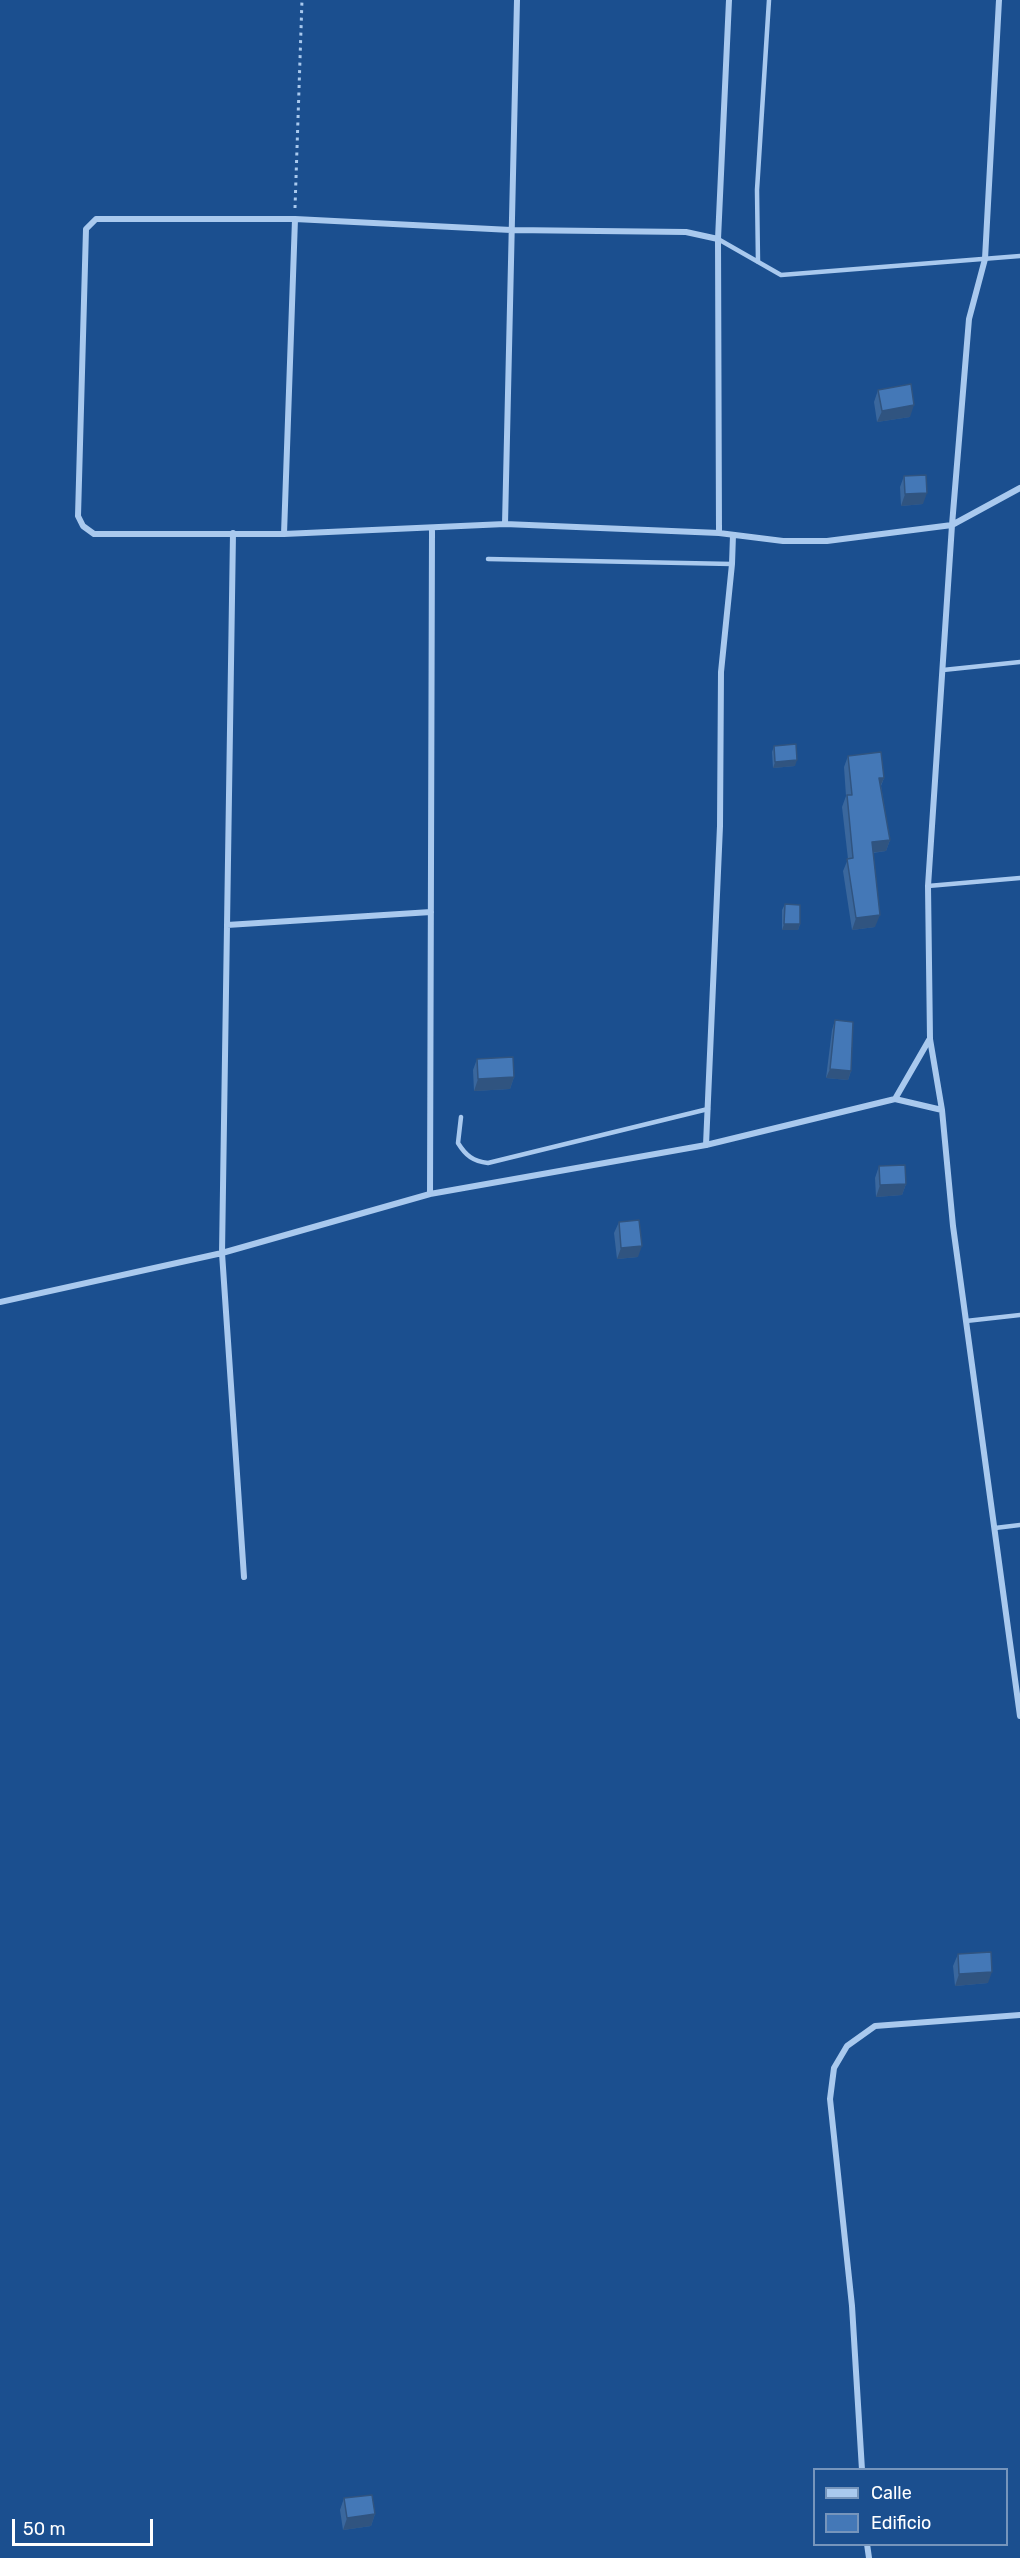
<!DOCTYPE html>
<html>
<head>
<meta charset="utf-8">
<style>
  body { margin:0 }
  #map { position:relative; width:1020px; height:2558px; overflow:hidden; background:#1b4f8f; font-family:Rubik,sans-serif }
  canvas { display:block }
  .legend { position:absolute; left:813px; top:2468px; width:195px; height:78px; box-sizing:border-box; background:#1b4f8f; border:2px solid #7695bc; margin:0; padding:8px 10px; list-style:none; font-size:18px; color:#fff }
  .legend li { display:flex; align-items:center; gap:12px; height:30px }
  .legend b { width:30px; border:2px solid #7695bc }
  .scale { position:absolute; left:12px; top:2519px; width:141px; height:27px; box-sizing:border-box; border:3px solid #fff; border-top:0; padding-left:8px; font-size:18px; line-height:21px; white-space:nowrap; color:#fff; -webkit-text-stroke:4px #1b4f8f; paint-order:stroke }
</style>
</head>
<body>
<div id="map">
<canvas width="1020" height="2558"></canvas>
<ul class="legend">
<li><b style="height:8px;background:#a9c9ee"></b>Calle</li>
<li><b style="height:16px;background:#4478b7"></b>Edificio</li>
</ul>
<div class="scale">50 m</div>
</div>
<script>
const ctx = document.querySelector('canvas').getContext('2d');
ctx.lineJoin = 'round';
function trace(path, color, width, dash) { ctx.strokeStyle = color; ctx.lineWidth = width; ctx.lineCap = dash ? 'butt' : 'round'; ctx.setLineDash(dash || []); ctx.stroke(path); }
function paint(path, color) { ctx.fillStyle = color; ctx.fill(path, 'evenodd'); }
const path = new Path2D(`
  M 295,208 L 302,0`);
const service = new Path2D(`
  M 718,239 L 781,275 L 1020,256
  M 758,262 L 757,190 L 769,0
  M 488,559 L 732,564
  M 943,670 L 1020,662
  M 928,886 L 1020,878
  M 461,1117 L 458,1143 C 466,1156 473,1161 488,1163 L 708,1109
  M 966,1321 L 1020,1315
  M 995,1528 L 1020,1525`);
const minor = new Path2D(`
  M 718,239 L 686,232 L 511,230 L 295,219 L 96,219 L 86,229 L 78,516 L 83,526 L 94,534 L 284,534 L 505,524 L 719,533 L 783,541 L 827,541 L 952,525 L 969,319 L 985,259 L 999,0
  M 1020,488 L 952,525 L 928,886 L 930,1039 L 942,1110 L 953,1226 L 1020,1716
  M 505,524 L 517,0
  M 233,533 L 222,1253 L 244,1577
  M 719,533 L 718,239 L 729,0
  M 284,534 L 295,219
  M 227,925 L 431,912
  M 895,1099 L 929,1040
  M 706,1145 L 720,826 L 721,672 L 732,564 L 733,535
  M 430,1194 L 432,528
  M 0,1302 L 222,1253 L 430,1194 L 706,1145 L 895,1099 L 942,1110
  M 862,2470 L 852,2306 L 830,2099 L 834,2068 L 847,2046 L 875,2026 L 1020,2015
  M 867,2544 L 869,2558`);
const wall = new Path2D(`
  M 878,390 L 910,417 L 877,422 L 874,402 Z
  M 904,476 L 923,504 L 901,506 L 900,487 Z
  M 774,746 L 795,766 L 773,768 L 772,752 Z
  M 848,756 L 884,778 L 881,786 L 890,840 L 886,851 L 873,853 L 875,927 L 852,930 L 843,871 L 848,859 L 842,807 L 846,796 L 844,767 Z
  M 785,904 L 800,924 L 798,930 L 782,930 L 782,910 Z
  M 835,1020 L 851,1071 L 848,1080 L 826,1078 L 832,1030 Z
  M 477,1059 L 514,1077 L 510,1089 L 474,1091 L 473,1070 Z
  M 879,1166 L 906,1184 L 902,1195 L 876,1197 L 875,1178 Z
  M 619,1222 L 638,1257 L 617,1259 L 614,1233 Z
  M 958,1954 L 988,1983 L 955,1986 L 953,1966 Z
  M 344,2498 L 375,2514 L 371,2526 L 343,2530 L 340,2510 Z`);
const shadedWall = new Path2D(`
  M 914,405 L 910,417 L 877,422 L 882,411 Z
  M 927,493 L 923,504 L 901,506 L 905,494 Z
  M 797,760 L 795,766 L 773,768 L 775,762 Z
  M 879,778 L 884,778 L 879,789 Z
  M 890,840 L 886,851 L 868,853 L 872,842 Z
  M 880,915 L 875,927 L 852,930 L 856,918 Z
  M 784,924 L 800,924 L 798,930 L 782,930 Z
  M 830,1069 L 851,1071 L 848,1080 L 826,1078 Z
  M 514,1077 L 510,1089 L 474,1091 L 478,1079 Z
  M 906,1184 L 902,1195 L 876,1197 L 880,1185 Z
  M 642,1246 L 638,1257 L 617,1259 L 621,1248 Z
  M 992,1972 L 988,1983 L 955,1986 L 959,1974 Z
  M 375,2514 L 371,2526 L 343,2530 L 347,2518 Z`);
const building = new Path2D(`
  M 911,384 L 914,405 L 882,411 L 878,390 Z
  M 926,475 L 927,493 L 905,494 L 904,476 Z
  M 796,744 L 797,760 L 775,762 L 774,746 Z
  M 881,752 L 884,778 L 879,778 L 890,840 L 872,842 L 880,915 L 856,918 L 847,859 L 853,858 L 847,795 L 852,795 L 848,756 Z
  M 785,904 L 800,905 L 800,924 L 784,924 Z
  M 835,1020 L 853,1022 L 851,1071 L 830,1069 Z
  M 513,1057 L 514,1077 L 478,1079 L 477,1059 Z
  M 905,1165 L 906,1184 L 880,1185 L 879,1166 Z
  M 639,1220 L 642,1246 L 621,1248 L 619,1222 Z
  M 991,1952 L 992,1972 L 959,1974 L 958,1954 Z
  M 372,2495 L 375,2514 L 347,2518 L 344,2498 Z`);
trace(path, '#a9c9ee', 3, [3, 4.5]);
trace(service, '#a9c9ee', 4.5);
trace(minor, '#a9c9ee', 6);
paint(wall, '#3a679d');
paint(shadedWall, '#305480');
paint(building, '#4478b7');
trace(building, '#305480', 1.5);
</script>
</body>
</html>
